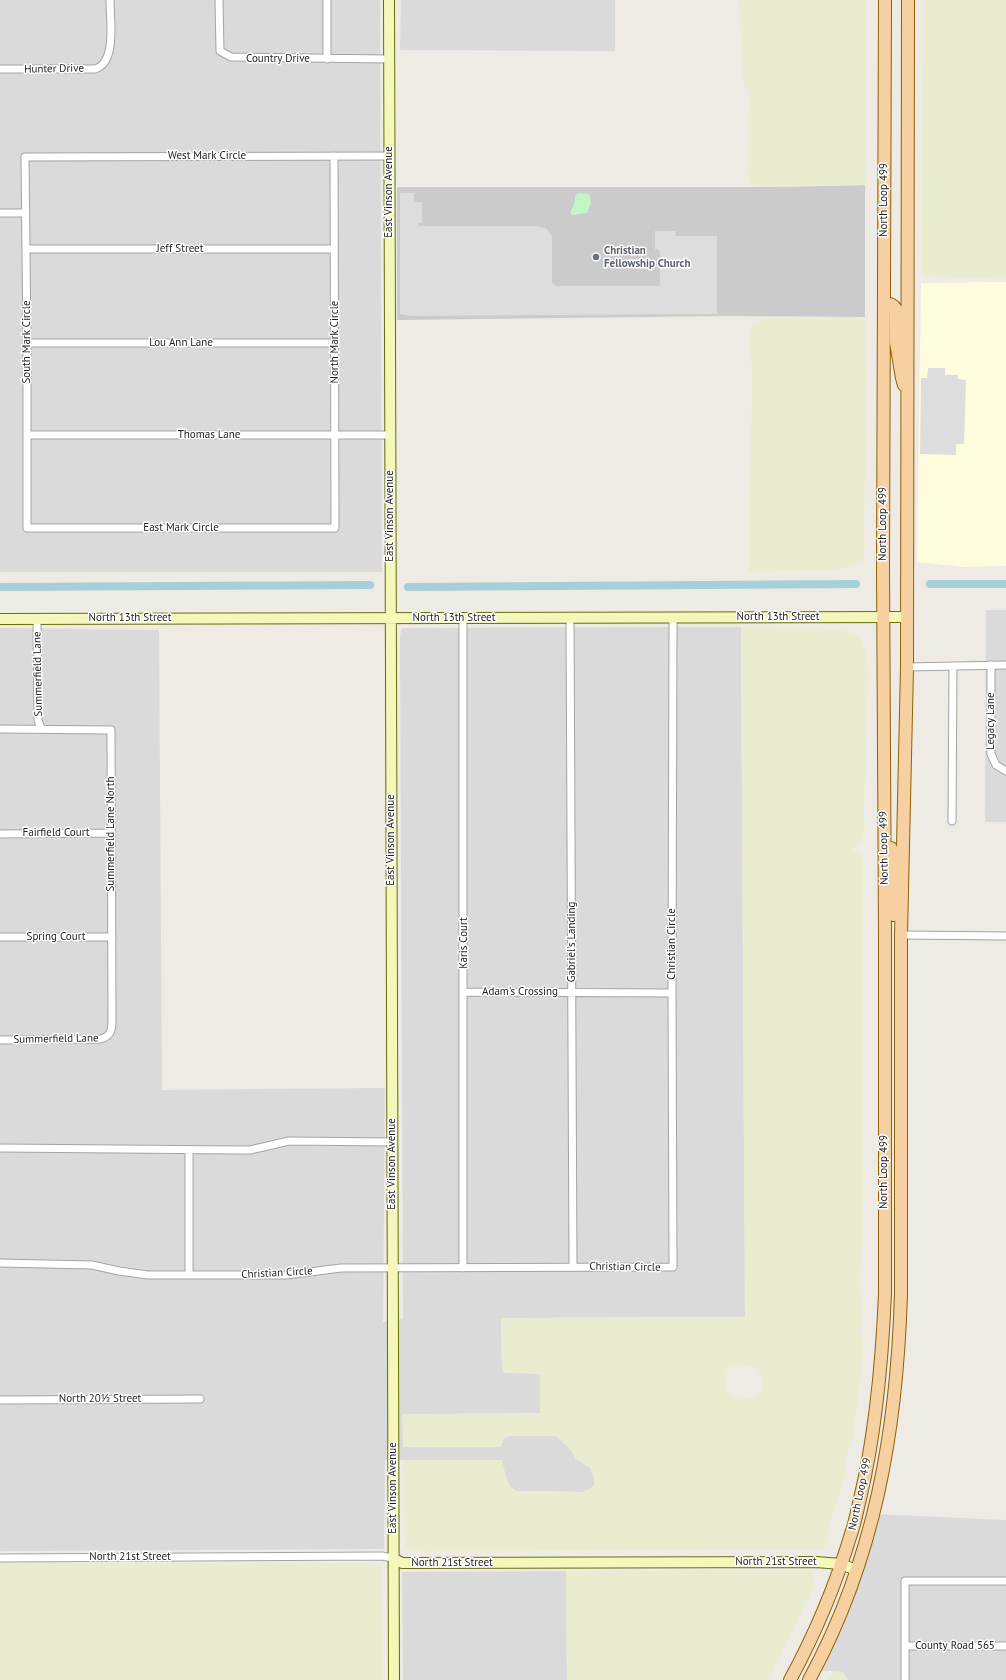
<!DOCTYPE html>
<html>
<head>
<meta charset="utf-8">
<style>
  body { margin:0 }
  canvas { display:block; background:#eeeae4 }
</style>
</head>
<body>
<canvas width="1006" height="1680"></canvas>
<script>
const ctx = document.querySelector('canvas').getContext('2d');
ctx.lineJoin = 'round';
function paint(path, color) { ctx.fillStyle = color; ctx.fill(path, 'evenodd'); }
function trace(path, color, width, dash) { ctx.strokeStyle = color; ctx.lineWidth = width; ctx.lineCap = dash ? 'butt' : 'round'; ctx.setLineDash(dash || []); ctx.stroke(path); }
function label(font, color, halo, rows, align = 'center') {
  ctx.font = font + ' "PT Sans",sans-serif'; ctx.lineWidth = 3; ctx.setLineDash([]); ctx.textBaseline = 'middle'; ctx.strokeStyle = halo; ctx.fillStyle = color; for (const [text, x, y, turn = 0] of rows) {
    ctx.save(); ctx.translate(x, y); ctx.rotate((+turn || 0) * Math.PI / 180); ctx.textAlign = isNaN(turn) ? turn : align; if (halo) ctx.strokeText(text, 0, 0); ctx.fillText(text, 0, 0); ctx.restore();
  }
}
const residential = new Path2D(`
  M 0,0 L 380,0 L 382,572 L 0,572 Z
  M 401,0 L 615,0 L 615,51 L 400,50 Z
  M 986,610 L 1006,610 L 1006,822 L 985,822 Z
  M 673,627 L 741,627 L 745,1317 L 501,1318 L 502,1368 L 504,1373 L 540,1373 L 540,1413 L 504,1438 L 510,1436 L 556,1436 L 571,1450 L 576,1459 L 590,1468 L 594,1477 L 594,1485 L 590,1489 L 583,1492 L 517,1491 L 510,1487 L 507,1481 L 501,1460 L 385,1460 L 384,1549 L 0,1551 L 0,628 L 159,630 L 162,1090 L 385,1088 L 383,1322 L 403,1319 L 400,636 L 402,628 Z
  M 873,1514 L 1006,1520 L 1006,1680 L 848,1680 L 843,1672 L 814,1670 Z
  M 566,1571 L 567,1680 L 403,1680 L 402,1572 Z`);
const education = new Path2D(`
  M 1006,282 L 1006,566 L 964,567 L 917,562 L 921,283 Z`);
const religious = new Path2D(`
  M 865,185 L 865,317 L 726,316 L 397,320 L 397,187 L 779,187 Z`);
const farmland = new Path2D(`
  M 739,0 L 865,0 L 865,185 L 779,187 L 752,185 L 750,183 L 748,175 L 749,94 L 743,82 Z
  M 924,0 L 1006,0 L 1006,276 L 1004,277 L 958,278 L 923,275 L 921,268 Z
  M 849,317 L 855,317 L 863,320 L 866,326 L 864,561 L 836,570 L 749,571 L 752,375 L 750,337 L 751,327 L 754,322 L 768,319 Z
  M 741,627 L 841,630 L 855,635 L 861,640 L 866,652 L 868,671 L 863,836 L 862,841 L 852,848 L 853,851 L 861,853 L 863,857 L 863,1244 L 859,1277 L 863,1319 L 860,1329 L 863,1340 L 863,1358 L 852,1442 L 847,1452 L 845,1475 L 840,1494 L 829,1524 L 827,1544 L 824,1548 L 819,1550 L 410,1551 L 405,1546 L 403,1460 L 502,1460 L 507,1481 L 510,1487 L 517,1491 L 583,1492 L 590,1489 L 594,1485 L 594,1477 L 590,1468 L 576,1459 L 571,1450 L 556,1436 L 510,1436 L 504,1438 L 501,1447 L 403,1447 L 402,1414 L 540,1413 L 540,1374 L 504,1373 L 502,1368 L 501,1318 L 745,1317 ZM 737,1365 L 748,1365 L 756,1368 L 761,1373 L 763,1382 L 761,1391 L 756,1397 L 748,1398 L 737,1397 L 730,1393 L 725,1387 L 725,1376 L 729,1368 Z
  M 0,1563 L 367,1564 L 382,1566 L 383,1680 L 0,1680 Z
  M 566,1571 L 809,1571 L 813,1574 L 815,1583 L 785,1646 L 767,1680 L 567,1680 Z
  M 833,1672 L 843,1672 L 848,1680 L 827,1680 Z`);
const park = new Path2D(`
  M 578,193 L 589,194 L 591,203 L 587,213 L 572,215 L 570,213 L 575,202 L 575,196 Z`);
const parking = new Path2D(`
  M 400,193 L 414,193 L 414,202 L 422,202 L 422,223 L 419,223 L 419,226 L 537,226 L 547,229 L 552,237 L 552,282 L 556,286 L 660,286 L 660,253 L 659,250 L 655,249 L 655,231 L 675,231 L 676,236 L 717,236 L 717,314 L 411,316 L 400,314 Z
  M 928,368 L 945,368 L 945,375 L 958,375 L 958,379 L 966,380 L 964,444 L 956,444 L 956,455 L 920,454 L 921,378 L 927,378 Z`);
const canal = new Path2D(`
  M 930,584 L 1006,584
  M 0,587 L 370,585
  M 408,587 L 856,584`);
const street = new Path2D(`
  M 219,0 L 220,51 L 231,57 L 389,59
  M 327,0 L 327,59
  M 0,69 L 95,69 C 117,63 110,19 110,0
  M 334,156 L 335,528 L 27,528 L 27,343 L 25,157 L 389,156
  M 0,213 L 26,213
  M 26,249 L 334,249
  M 27,343 L 334,343
  M 27,435 L 390,435
  M 570,617 L 573,1266
  M 37,619 L 38,720 L 40,726 L 42,729
  M 991,665 L 991,754 L 996,765 L 1006,771
  M 907,667 L 1006,665
  M 0,729 L 111,730 L 112,1021 C 112,1031 110,1037 100,1039 L 0,1040
  M 952,821 L 953,666
  M 0,834 L 111,833
  M 901,935 L 1006,936
  M 0,937 L 112,937
  M 464,992 L 672,993
  M 0,1148 L 237,1150 L 250,1150 L 289,1141 L 392,1142
  M 189,1150 L 189,1275
  M 0,1263 L 92,1265 L 119,1271 L 148,1275 L 286,1275 L 341,1268 L 673,1267 L 672,993 L 673,617
  M 463,1268 L 463,618
  M 0,1400 L 200,1399
  M 0,1558 L 382,1556 L 393,1558
  M 905,1646 L 1006,1646
  M 905,1680 L 905,1581 L 1006,1581`);
const secondary = new Path2D(`
  M 389,0 L 394,1680
  M 0,619 L 907,617
  M 393,1558 L 402,1563 L 816,1562 L 841,1564 L 856,1570`);
const primary = new Path2D(`
  M 884,304 C 889,303 893,304 896,309 L 896,342 L 902,378 L 904,385
  M 891,848 L 894,915
  M 790,1680 C 815,1634 836,1584 851,1534 C 855,1523 857,1511 860,1499 C 876,1432 882,1363 885,1294 L 885,935 L 883,566 L 885,0
  M 809,1680 C 875,1559 897,1430 901,1294 L 901,935 L 907,667 L 908,0`);
const markers = [
  [596,257,4,"#6b7280"]
];
const streetNames = [
  ["Country Drive",278,59],
  ["Hunter Drive",54,69,-1],
  ["West Mark Circle",207,156],
  ["East Vinson Avenue",389,192,-90],
  ["North Loop 499",884,200,-90],
  ["Jeff Street",180,249],
  ["South Mark Circle",27,342,-90],
  ["North Mark Circle",335,342,-90],
  ["Lou Ann Lane",181,343],
  ["Thomas Lane",209,435],
  ["East Vinson Avenue",390,516,-90],
  ["North Loop 499",883,524,-90],
  ["East Mark Circle",181,528],
  ["North 13th Street",778,617],
  ["North 13th Street",130,618],
  ["North 13th Street",454,618],
  ["Summerfield Lane",38,674,-91],
  ["Legacy Lane",991,721,-90],
  ["Fairfield Court",56,833],
  ["Summerfield Lane North",111,834,-90],
  ["East Vinson Avenue",391,840,-90],
  ["North Loop 499",884,848,-91],
  ["Spring Court",56,937],
  ["Gabriel's Landing",572,942,-90],
  ["Karis Court",464,943,-90],
  ["Christian Circle",672,944,-90],
  ["Adam's Crossing",520,992],
  ["Summerfield Lane",56,1039,-1],
  ["East Vinson Avenue",392,1164,-90],
  ["North Loop 499",884,1172,-90],
  ["Christian Circle",625,1267,1],
  ["Christian Circle",277,1273,-3],
  ["North 20½ Street",100,1399],
  ["East Vinson Avenue",393,1488,-90],
  ["North Loop 499",860,1494,-78],
  ["North 21st Street",130,1557],
  ["North 21st Street",776,1562],
  ["North 21st Street",452,1563],
  ["County Road 565",955,1646]
];
const worshipNames = [
  ["Christian",604,251],
  ["Fellowship Church",604,264]
];
paint(residential, '#dbdada');
paint(education, '#fdfddd');
paint(religious, '#cbcbcb');
paint(farmland, '#eaecd0');
paint(park, '#c2f6c6');
paint(parking, '#ddd');
trace(canal, '#a6cfd9', 8);
trace(street, '#a4a4a4', 9);
trace(secondary, '#656e0b', 12);
trace(primary, '#8e6008', 14);
trace(street, '#fff', 7);
trace(secondary, '#f4f6ba', 10);
trace(primary, '#f6d0a0', 12);
for (const [x, y, r, color] of markers) { const dot = new Path2D(); dot.arc(x, y, r, 0, 2 * Math.PI); ctx.fillStyle = color; ctx.fill(dot); trace(dot, '#fff', 1.5); }
label('11px', '#1d1d1d', '#fff', streetNames);
label('bold 11px', '#5b616d', '#fff', worshipNames, 'left');
</script>
</body>
</html>
